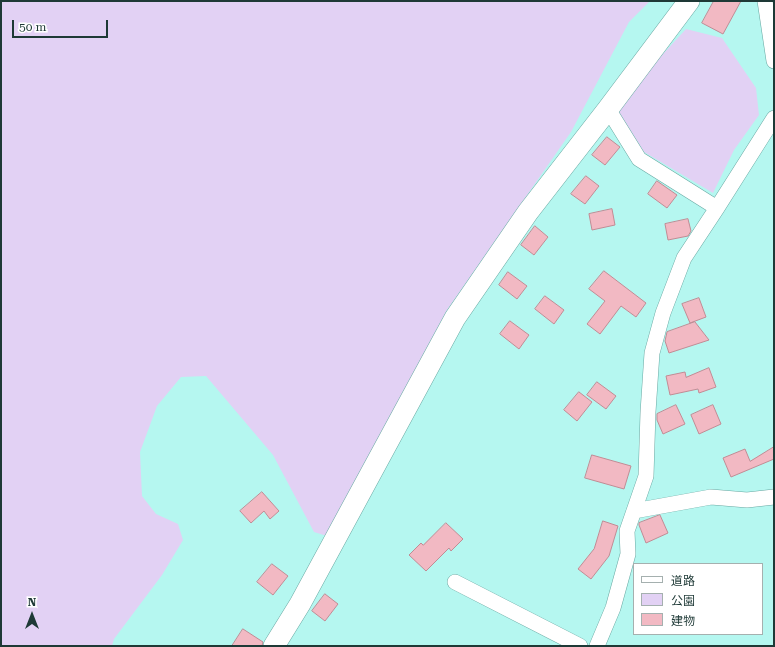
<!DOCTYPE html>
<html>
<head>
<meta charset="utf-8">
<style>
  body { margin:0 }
  #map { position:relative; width:775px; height:647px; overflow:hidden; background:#b5f7f0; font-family:"Roboto Serif","Noto Sans JP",serif }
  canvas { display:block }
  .frame { position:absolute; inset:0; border:2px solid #1e3936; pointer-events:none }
  .legend { position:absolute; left:633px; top:563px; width:130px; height:72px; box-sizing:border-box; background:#fff; border:1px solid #a5b0af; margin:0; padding:5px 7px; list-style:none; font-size:12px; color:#1e3936 }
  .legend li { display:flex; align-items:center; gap:8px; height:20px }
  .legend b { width:20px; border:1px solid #a5b0af }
  .north { position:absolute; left:12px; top:595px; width:40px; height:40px; -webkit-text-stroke:3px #fff; paint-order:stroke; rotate:0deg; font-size:11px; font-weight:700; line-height:16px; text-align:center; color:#1e3936 }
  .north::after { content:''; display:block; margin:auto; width:14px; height:18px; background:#1e3936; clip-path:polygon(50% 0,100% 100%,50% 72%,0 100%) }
  .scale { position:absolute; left:12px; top:20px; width:96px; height:18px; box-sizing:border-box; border:2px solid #1e3936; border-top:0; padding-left:5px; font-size:12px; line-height:14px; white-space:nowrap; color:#1e3936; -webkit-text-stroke:3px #fff; paint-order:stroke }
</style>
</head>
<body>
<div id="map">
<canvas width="775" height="647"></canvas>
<div class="frame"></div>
<ul class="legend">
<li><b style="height:5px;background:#fff"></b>道路</li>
<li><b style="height:11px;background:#e2d1f4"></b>公園</li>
<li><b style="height:11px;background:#f2b9c3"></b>建物</li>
</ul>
<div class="north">N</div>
<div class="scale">50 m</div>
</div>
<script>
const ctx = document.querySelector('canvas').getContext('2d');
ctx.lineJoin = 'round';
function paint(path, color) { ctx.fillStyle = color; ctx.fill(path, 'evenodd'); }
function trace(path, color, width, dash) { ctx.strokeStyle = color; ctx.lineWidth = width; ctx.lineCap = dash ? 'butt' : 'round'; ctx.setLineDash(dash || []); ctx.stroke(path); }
const green = new Path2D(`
  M 1,1 L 650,1 L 629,22 L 571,132 L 447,310 L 327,536 L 314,532 L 273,455 L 206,376 L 181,377 L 157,406 L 140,452 L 142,496 L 156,514 L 178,524 L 183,540 L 162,575 L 114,639 L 112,646 L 1,646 Z
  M 686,29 L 722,38 L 756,88 L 759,115 L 734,150 L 713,193 L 644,152 L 615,106 Z`);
const building = new Path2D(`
  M 714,1 L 741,1 L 723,34 L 702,23 Z
  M 607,137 L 620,147 L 605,165 L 592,155 Z
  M 586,176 L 599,186 L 585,204 L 571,194 Z
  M 657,181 L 677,195 L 667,208 L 648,194 Z
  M 612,209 L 615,225 L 592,230 L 589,214 Z
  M 688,219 L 691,231 L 688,236 L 668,240 L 665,224 Z
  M 535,226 L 548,237 L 534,255 L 521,245 Z
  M 604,271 L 646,303 L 636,317 L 621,306 L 600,334 L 587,324 L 605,301 L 589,289 Z
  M 508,272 L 527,286 L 517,299 L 499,285 Z
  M 545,296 L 564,310 L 554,324 L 535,309 Z
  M 699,298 L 706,317 L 690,323 L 682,304 Z
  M 510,321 L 529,335 L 519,349 L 500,334 Z
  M 695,322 L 709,340 L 669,353 L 665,341 L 667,332 Z
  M 709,368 L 716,387 L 699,393 L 698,389 L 670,395 L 666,376 L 685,372 L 686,377 Z
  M 597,382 L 616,396 L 606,409 L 587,395 Z
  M 579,392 L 592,402 L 577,421 L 564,410 Z
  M 676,405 L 685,424 L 663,434 L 657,420 L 657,414 Z
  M 713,405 L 721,424 L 699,434 L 691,415 Z
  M 774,447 L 774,459 L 731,477 L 723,458 L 745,449 L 750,461 Z
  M 592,455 L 631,466 L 624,489 L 585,478 Z
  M 262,492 L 279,511 L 270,519 L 264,511 L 251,523 L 240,511 Z
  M 660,515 L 668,533 L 646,543 L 639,525 L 639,523 Z
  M 603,521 L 618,526 L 609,556 L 591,579 L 578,569 L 594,549 Z
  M 446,523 L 463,539 L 451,551 L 449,548 L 426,571 L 409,555 L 421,543 L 423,545 Z
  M 272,564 L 288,576 L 273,595 L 257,582 Z
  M 325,594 L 338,604 L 325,621 L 312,611 Z
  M 243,629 L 263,642 L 262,646 L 232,646 Z`);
const street = new Path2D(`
  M 765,1 L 774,61
  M 608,109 L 639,159 L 717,208
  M 634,511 L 711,497 L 747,500 L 774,497
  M 455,582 L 580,646
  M 597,646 L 613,608 L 628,554 L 627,531 L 646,476 L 648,412 L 652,353 L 663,313 L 684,258 L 717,208 L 774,118`);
const secondary = new Path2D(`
  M 274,646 L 300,604 L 455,318 L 528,212 L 608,109 L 689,1`);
paint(green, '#e2d1f4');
paint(building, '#f2b9c3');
trace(building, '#c18b94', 1);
trace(street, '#68a8a2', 16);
trace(secondary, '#68a8a2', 22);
trace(street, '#fff', 15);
trace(secondary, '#fff', 21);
</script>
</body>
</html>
